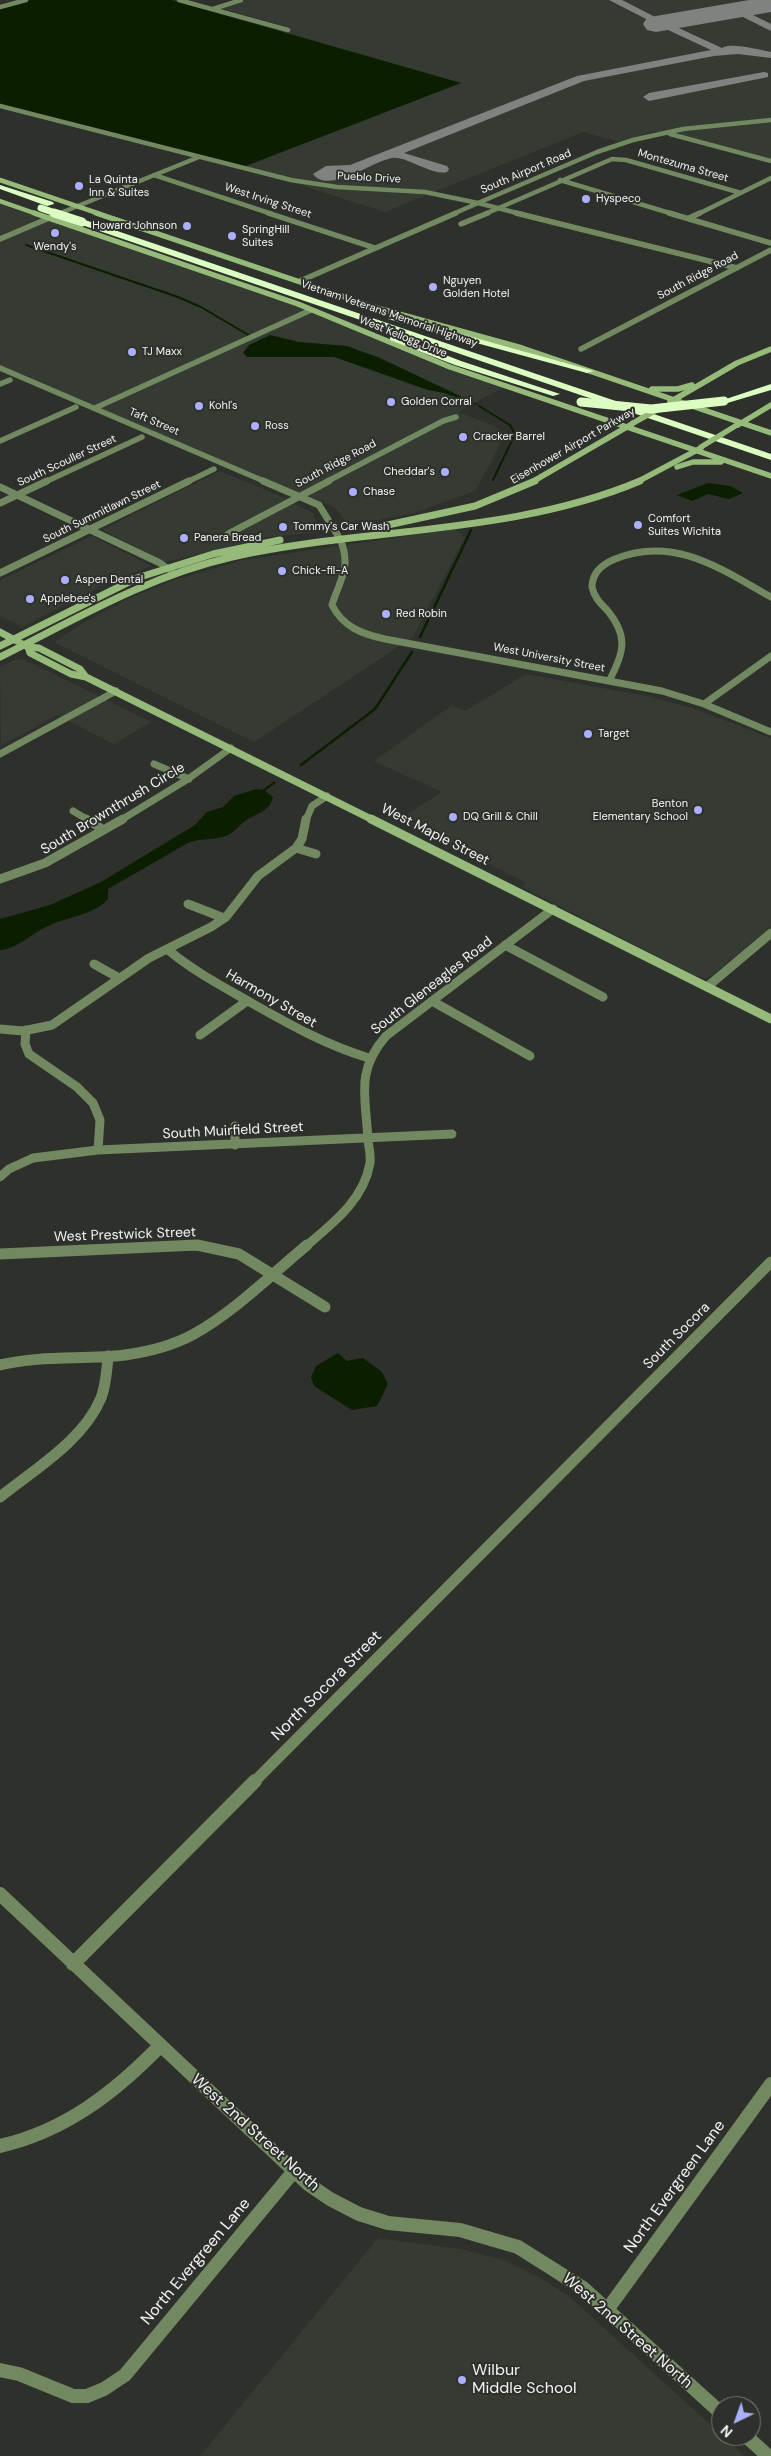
<!DOCTYPE html>
<html>
<head>
<meta charset="utf-8">
<style>
  body { margin:0 }
  #map { position:relative; width:771px; height:2456px; overflow:hidden; background:#2e302c; font-family:"DM Sans",sans-serif }
  canvas { display:block }
  .north { position:absolute; left:711px; top:2396px; width:50px; height:50px; box-sizing:border-box; background:#2e302c; border:1px solid #7d7e7b; border-radius:50%; rotate:222deg; font-size:14px; font-weight:700; line-height:20px; text-align:center; color:#f3f4f2 }
  .north::after { content:''; display:block; margin:auto; width:18px; height:22px; background:#acaffb; clip-path:polygon(50% 0,100% 100%,50% 72%,0 100%) }
</style>
</head>
<body>
<div id="map">
<canvas width="771" height="2456"></canvas>
<div class="north">N</div>
</div>
<script>
const ctx = document.querySelector('canvas').getContext('2d');
ctx.lineJoin = 'round';
function paint(path, color) { ctx.fillStyle = color; ctx.fill(path, 'evenodd'); }
function trace(path, color, width, dash) { ctx.strokeStyle = color; ctx.lineWidth = width; ctx.lineCap = dash ? 'butt' : 'round'; ctx.setLineDash(dash || []); ctx.stroke(path); }
function label(font, color, halo, rows, align = 'center') {
  ctx.font = font + ' "DM Sans",sans-serif'; ctx.lineWidth = 4; ctx.setLineDash([]); ctx.textBaseline = 'middle'; ctx.strokeStyle = halo; ctx.fillStyle = color; for (const [text, x, y, turn = 0] of rows) {
    ctx.save(); ctx.translate(x, y); ctx.rotate((+turn || 0) * Math.PI / 180); ctx.textAlign = isNaN(turn) ? turn : align; if (halo) ctx.strokeText(text, 0, 0); ctx.fillText(text, 0, 0); ctx.restore();
  }
}
const built = new Path2D(`
  M 246,0 L 771,0 L 771,163 L 655,131 L 620,142 L 583,132 L 385,212 L 243,167 L 460,83 L 283,32 L 292,28 L 219,8 Z
  M 0,201 L 298,304 L 401,348 L 506,386 L 458,412 L 496,427 L 503,433 L 498,449 L 475,491 L 411,514 L 349,525 L 334,507 L 304,494 L 299,496 L 0,368 Z
  M 220,471 L 278,495 L 313,513 L 320,530 L 313,533 L 267,537 L 165,562 L 102,530 Z
  M 456,529 L 465,537 L 413,637 L 254,742 L 54,642 L 80,625 L 129,598 L 172,581 L 243,560 Z
  M 92,536 L 151,566 L 110,582 L 22,627 L 0,616 L 0,580 Z
  M 23,659 L 151,722 L 114,744 L 57,715 L 1,746 L 0,667 L 15,660 Z
  M 526,674 L 647,696 L 696,709 L 771,738 L 771,926 L 712,976 L 704,978 L 696,976 L 522,887 L 526,883 L 400,819 L 442,792 L 374,761 L 452,705 L 465,711 Z
  M 378,2238 L 461,2249 L 504,2260 L 541,2278 L 569,2296 L 745,2456 L 200,2456 Z`);
const water = new Path2D(`
  M 30,0 L 171,0 L 461,83 L 243,167 L 0,105 L 0,9 Z
  M 270,335 L 299,342 L 347,346 L 380,358 L 481,406 L 444,393 L 428,390 L 334,357 L 247,357 L 243,353 L 249,345 Z
  M 708,483 L 730,486 L 743,493 L 729,499 L 708,494 L 692,501 L 677,495 Z
  M 256,789 L 264,790 L 273,797 C 269,813 256,813 245,821 C 238,826 234,833 226,836 C 214,840 200,838 188,843 L 108,889 L 108,899 C 95,915 66,917 48,926 C 32,933 18,949 0,950 L 0,919 L 50,905 L 101,882 L 195,825 L 207,812 L 223,807 L 234,796 Z
  M 338,1353 L 347,1361 L 363,1358 L 382,1372 L 388,1384 L 377,1406 L 352,1410 L 314,1386 L 311,1377 L 316,1366 Z`);
const streamFar1 = new Path2D(`
  M 26,245 L 178,297 L 201,307 L 250,336
  M 479,406 L 510,425 L 515,434 L 493,480`);
const stream = new Path2D(`
  M 420,637 L 471,530
  M 301,765 L 375,709 L 412,652
  M 264,790 L 274,783`);
const taxiway = new Path2D(`
  M 609,0 L 622,0 L 659,19 L 658,21 L 650,21 Z
  M 771,2 L 771,8 L 747,12 L 771,24 L 771,31 L 735,13 L 741,7 Z
  M 670,24 L 722,48 C 731,42 759,50 771,52 L 771,58 L 738,54 L 714,56 L 584,81 L 404,153 L 447,166 L 449,169 L 447,172 C 432,176 405,155 392,158 C 372,161 329,195 313,174 L 326,166 L 350,165 L 577,76 L 711,50 L 666,29 L 666,25 Z
  M 764,72 L 768,73 L 768,77 L 649,101 L 643,97 L 649,93 Z`);
const runway = new Path2D(`
  M 749,0 L 771,0 L 771,12 L 656,32 L 647,30 L 643,24 L 647,18 L 656,16 Z`);
const minorFar5 = new Path2D(`
  M 179,0 L 288,30
  M 213,9 L 241,0
  M 154,175 L 272,214
  M 560,180 L 673,214
  M 453,214 L 478,203 L 521,214
  M 485,214 L 612,159 L 626,160 L 741,193
  M 698,214 L 771,178`);
const minorFar4 = new Path2D(`
  M 268,213 L 375,248
  M 516,213 L 737,268
  M 669,213 L 771,243
  M 689,218 L 700,213
  M 461,224 L 488,213
  M 300,281 L 456,213
  M 581,349 L 771,250
  M 0,384 L 10,380
  M 95,408 L 311,310
  M 0,441 L 76,407
  M 45,482 L 142,437
  M 187,482 L 214,469
  M 326,482 L 443,421 L 456,417`);
const minorFar3 = new Path2D(`
  M 0,487 L 160,563 L 174,573
  M 0,503 L 47,481
  M 228,534 L 329,481
  M 340,539 C 352,567 340,579 332,605 C 343,627 362,634 385,639 L 662,691 L 704,704 L 771,732
  M 0,573 L 189,481
  M 609,681 C 624,653 629,636 607,610 C 600,603 594,597 592,587 C 592,573 603,564 615,559 C 674,535 721,569 771,597
  M 704,704 L 771,656
  M 0,754 L 116,691
  M 154,764 L 189,779
  M 73,811 L 88,820
  M 121,820 L 188,779 L 231,748
  M 306,820 L 312,806 L 327,796`);
const minorFar2 = new Path2D(`
  M 86,819 L 104,830
  M 296,848 L 316,854
  M 0,879 L 45,863 L 123,819
  M 188,904 L 224,918
  M 505,945 L 603,997
  M 167,949 C 192,970 220,985 248,1001 C 287,1023 325,1045 369,1058
  M 94,964 L 119,978
  M 707,987 L 771,933
  M 432,1001 L 530,1056
  M 0,1029 L 23,1031 L 52,1025 L 149,958 L 211,927 L 226,917 L 258,876 L 296,848 L 302,839 L 306,819
  M 26,1030 L 25,1044 L 29,1054 L 77,1087 L 93,1103 L 100,1120 L 98,1150
  M 200,1035 L 247,1001
  M 235,1126 L 235,1145
  M 0,1177 L 9,1169 L 33,1158 L 98,1150 L 452,1134
  M 177,1246 L 201,1246
  M 306,1246 C 332,1224 364,1200 370,1163 C 371,1156 369,1148 368,1140 C 366,1098 355,1071 386,1036 L 553,909`);
const minorFar1 = new Path2D(`
  M 0,1254 L 197,1245 L 239,1254 L 325,1307
  M 0,1365 C 41,1355 83,1360 125,1355 C 147,1352 174,1345 194,1334 C 235,1311 271,1275 307,1245
  M 0,1497 C 35,1469 83,1441 101,1398 C 106,1385 107,1370 108,1356
  M 254,1782 L 771,1262`);
const minor = new Path2D(`
  M 0,1894 L 308,2184 L 330,2199 L 359,2214 L 388,2223 L 460,2230 L 518,2247 L 583,2288 L 721,2413
  M 73,1964 L 255,1781
  M 0,2146 C 65,2131 114,2093 160,2046
  M 607,2310 L 771,2084
  M 0,2370 L 19,2374 L 73,2396 L 87,2396 L 104,2389 L 125,2375 L 294,2171
  M 746,2436 L 768,2456`);
const tertiaryFar2 = new Path2D(`
  M 0,7 L 26,0
  M 0,106 L 291,180 L 337,187 L 425,192 L 478,203 L 597,152 L 633,140 L 683,129 L 771,120
  M 670,134 L 771,161
  M 58,214 L 199,157`);
const tertiaryFar1 = new Path2D(`
  M 0,239 L 61,213
  M 0,368 L 266,482`);
const tertiary = new Path2D(`
  M 263,481 L 319,505 L 340,539`);
const secondaryFar3 = new Path2D(`
  M 0,180 L 100,214
  M 0,201 L 37,214`);
const secondaryFar2 = new Path2D(`
  M 34,213 L 298,304 L 450,367 L 771,476
  M 96,213 L 377,308 L 522,348 L 771,433
  M 652,389 L 678,389 L 692,385
  M 670,402 L 737,363 L 771,349
  M 738,425 L 771,405
  M 677,467 L 693,462 L 721,462
  M 532,482 L 632,424
  M 637,482 L 701,448`);
const secondaryFar1 = new Path2D(`
  M 374,528 L 475,506 L 535,481
  M 0,632 L 28,647 L 39,648 L 80,669 L 86,677
  M 0,646 L 137,578 L 213,554 L 280,540
  M 28,647 L 30,653 L 71,674 L 86,677 L 373,820
  M 0,657 C 76,619 148,576 232,557 C 367,527 512,535 640,481`);
const secondary = new Path2D(`
  M 371,819 L 771,1019`);
const motorway = new Path2D(`
  M 0,185 L 53,202 L 54,204 L 47,206 L 0,189 Z
  M 79,220 L 85,220 L 771,454 L 771,460 L 79,224 Z
  M 388,315 L 394,315 L 594,371 L 587,373 L 388,319 Z
  M 390,336 L 396,336 L 461,361 L 560,394 L 553,396 L 455,365 L 390,340 Z
  M 771,384 L 771,390 L 724,404 L 720,401 Z`);
const secondaryBridge = new Path2D(`
  M 633,423 L 662,407
  M 701,447 L 737,425`);
const motorwayBridgeFar1 = new Path2D(`
  M 41,208 L 58,214`);
const motorwayBridge = new Path2D(`
  M 54,213 L 82,222
  M 581,402 L 651,409 L 724,401`);
const markers = [
  [79,186,5,"#acaffb"],
  [586,199,5,"#acaffb"],
  [187,226,5,"#acaffb"],
  [55,233,5,"#acaffb"],
  [232,236,5,"#acaffb"],
  [433,287,5,"#acaffb"],
  [132,352,5,"#acaffb"],
  [391,402,5,"#acaffb"],
  [199,406,5,"#acaffb"],
  [255,426,5,"#acaffb"],
  [463,437,5,"#acaffb"],
  [445,472,5,"#acaffb"],
  [353,492,5,"#acaffb"],
  [638,525,5,"#acaffb"],
  [283,527,5,"#acaffb"],
  [184,538,5,"#acaffb"],
  [282,571,5,"#acaffb"],
  [65,580,5,"#acaffb"],
  [30,599,5,"#acaffb"],
  [386,614,5,"#acaffb"],
  [588,734,5,"#acaffb"],
  [698,810,5,"#acaffb"],
  [453,817,5,"#acaffb"],
  [462,2380,5,"#acaffb"]
];
const farStreetnames = [
  ["Montezuma Street",683,166,16],
  ["South Airport Road",526,172,-23],
  ["Pueblo Drive",369,178,3],
  ["West Irving Street",268,201,18],
  ["South Ridge Road",698,276,-28],
  ["Vietnam Veterans Memorial Highway",389,314,19],
  ["West Kellogg Drive",403,337,22],
  ["Taft Street",154,422,23],
  ["Eisenhower Airport Parkway",573,446,-30],
  ["South Scouller Street",67,461,-25],
  ["South Ridge Road",336,464,-28],
  ["South Summitlawn Street",102,512,-26],
  ["West University Street",549,658,11]
];
const farPoinames = [
  ["La Quinta",89,180],
  ["Inn & Suites",89,193],
  ["Hyspeco",596,199],
  ["Howard Johnson",177,226,"right"],
  ["SpringHill",242,230],
  ["Suites",242,243],
  ["Wendy's",55,247,"center"],
  ["Nguyen",443,281],
  ["Golden Hotel",443,294],
  ["TJ Maxx",142,352],
  ["Golden Corral",401,402],
  ["Kohl's",209,406],
  ["Ross",265,426],
  ["Cracker Barrel",473,437],
  ["Cheddar's",435,472,"right"],
  ["Chase",363,492],
  ["Comfort",648,519],
  ["Suites Wichita",648,532],
  ["Tommy's Car Wash",293,527],
  ["Panera Bread",194,538],
  ["Chick-fil-A",292,571],
  ["Aspen Dental",75,580],
  ["Applebee's",40,599],
  ["Red Robin",396,614],
  ["Target",598,734],
  ["Benton",688,804,"right"],
  ["Elementary School",688,817,"right"],
  ["DQ Grill & Chill",463,817]
];
const streetNames = [
  ["South Brownthrush Circle",113,809,-31],
  ["West Maple Street",435,835,27],
  ["South Gleneagles Road",432,986,-38],
  ["Harmony Street",271,999,30],
  ["South Muirfield Street",233,1131,-3],
  ["West Prestwick Street",125,1235,-2],
  ["South Socora",677,1336,-45]
];
const nearStreetnames = [
  ["North Socora Street",327,1686,-45],
  ["West 2nd Street North",255,2133,42],
  ["North Evergreen Lane",675,2187,-54],
  ["North Evergreen Lane",196,2262,-50],
  ["West 2nd Street North",627,2331,41]
];
const nearPoinames = [
  ["Wilbur",472,2371],
  ["Middle School",472,2389]
];
paint(built, '#353b32');
paint(water, '#0c1e00');
trace(streamFar1, '#0c1e00', 2);
trace(stream, '#0c1e00', 2.5);
paint(taxiway, '#80827f');
paint(runway, '#80827f');
trace(minorFar5, '#728860', 4.5);
trace(minorFar4, '#728860', 5.5);
trace(minorFar3, '#728860', 7);
trace(minorFar2, '#728860', 9);
trace(minorFar1, '#728860', 11);
trace(minor, '#728860', 14);
trace(tertiaryFar2, '#728860', 4.5);
trace(tertiaryFar1, '#728860', 5.5);
trace(tertiary, '#728860', 7);
trace(secondaryFar3, '#96ba7a', 4.5);
trace(secondaryFar2, '#96ba7a', 5.5);
trace(secondaryFar1, '#96ba7a', 7);
trace(secondary, '#96ba7a', 9);
paint(motorway, '#dbfdc2');
trace(secondaryBridge, '#96ba7a', 5.5);
trace(motorwayBridgeFar1, '#dbfdc2', 7);
trace(motorwayBridge, '#dbfdc2', 9);
for (const [x, y, r, color] of markers) { const dot = new Path2D(); dot.arc(x, y, r, 0, 2 * Math.PI); ctx.fillStyle = color; ctx.fill(dot); trace(dot, '#2e302c', 2); }
label('11px', '#f3f4f2', '#2e302c', farStreetnames);
label('11px', '#f3f4f2', '#2e302c', farPoinames, 'left');
label('14px', '#f3f4f2', '#2e302c', streetNames);
label('16px', '#f3f4f2', '#2e302c', nearStreetnames);
label('16px', '#f3f4f2', '#2e302c', nearPoinames, 'left');
</script>
</body>
</html>
